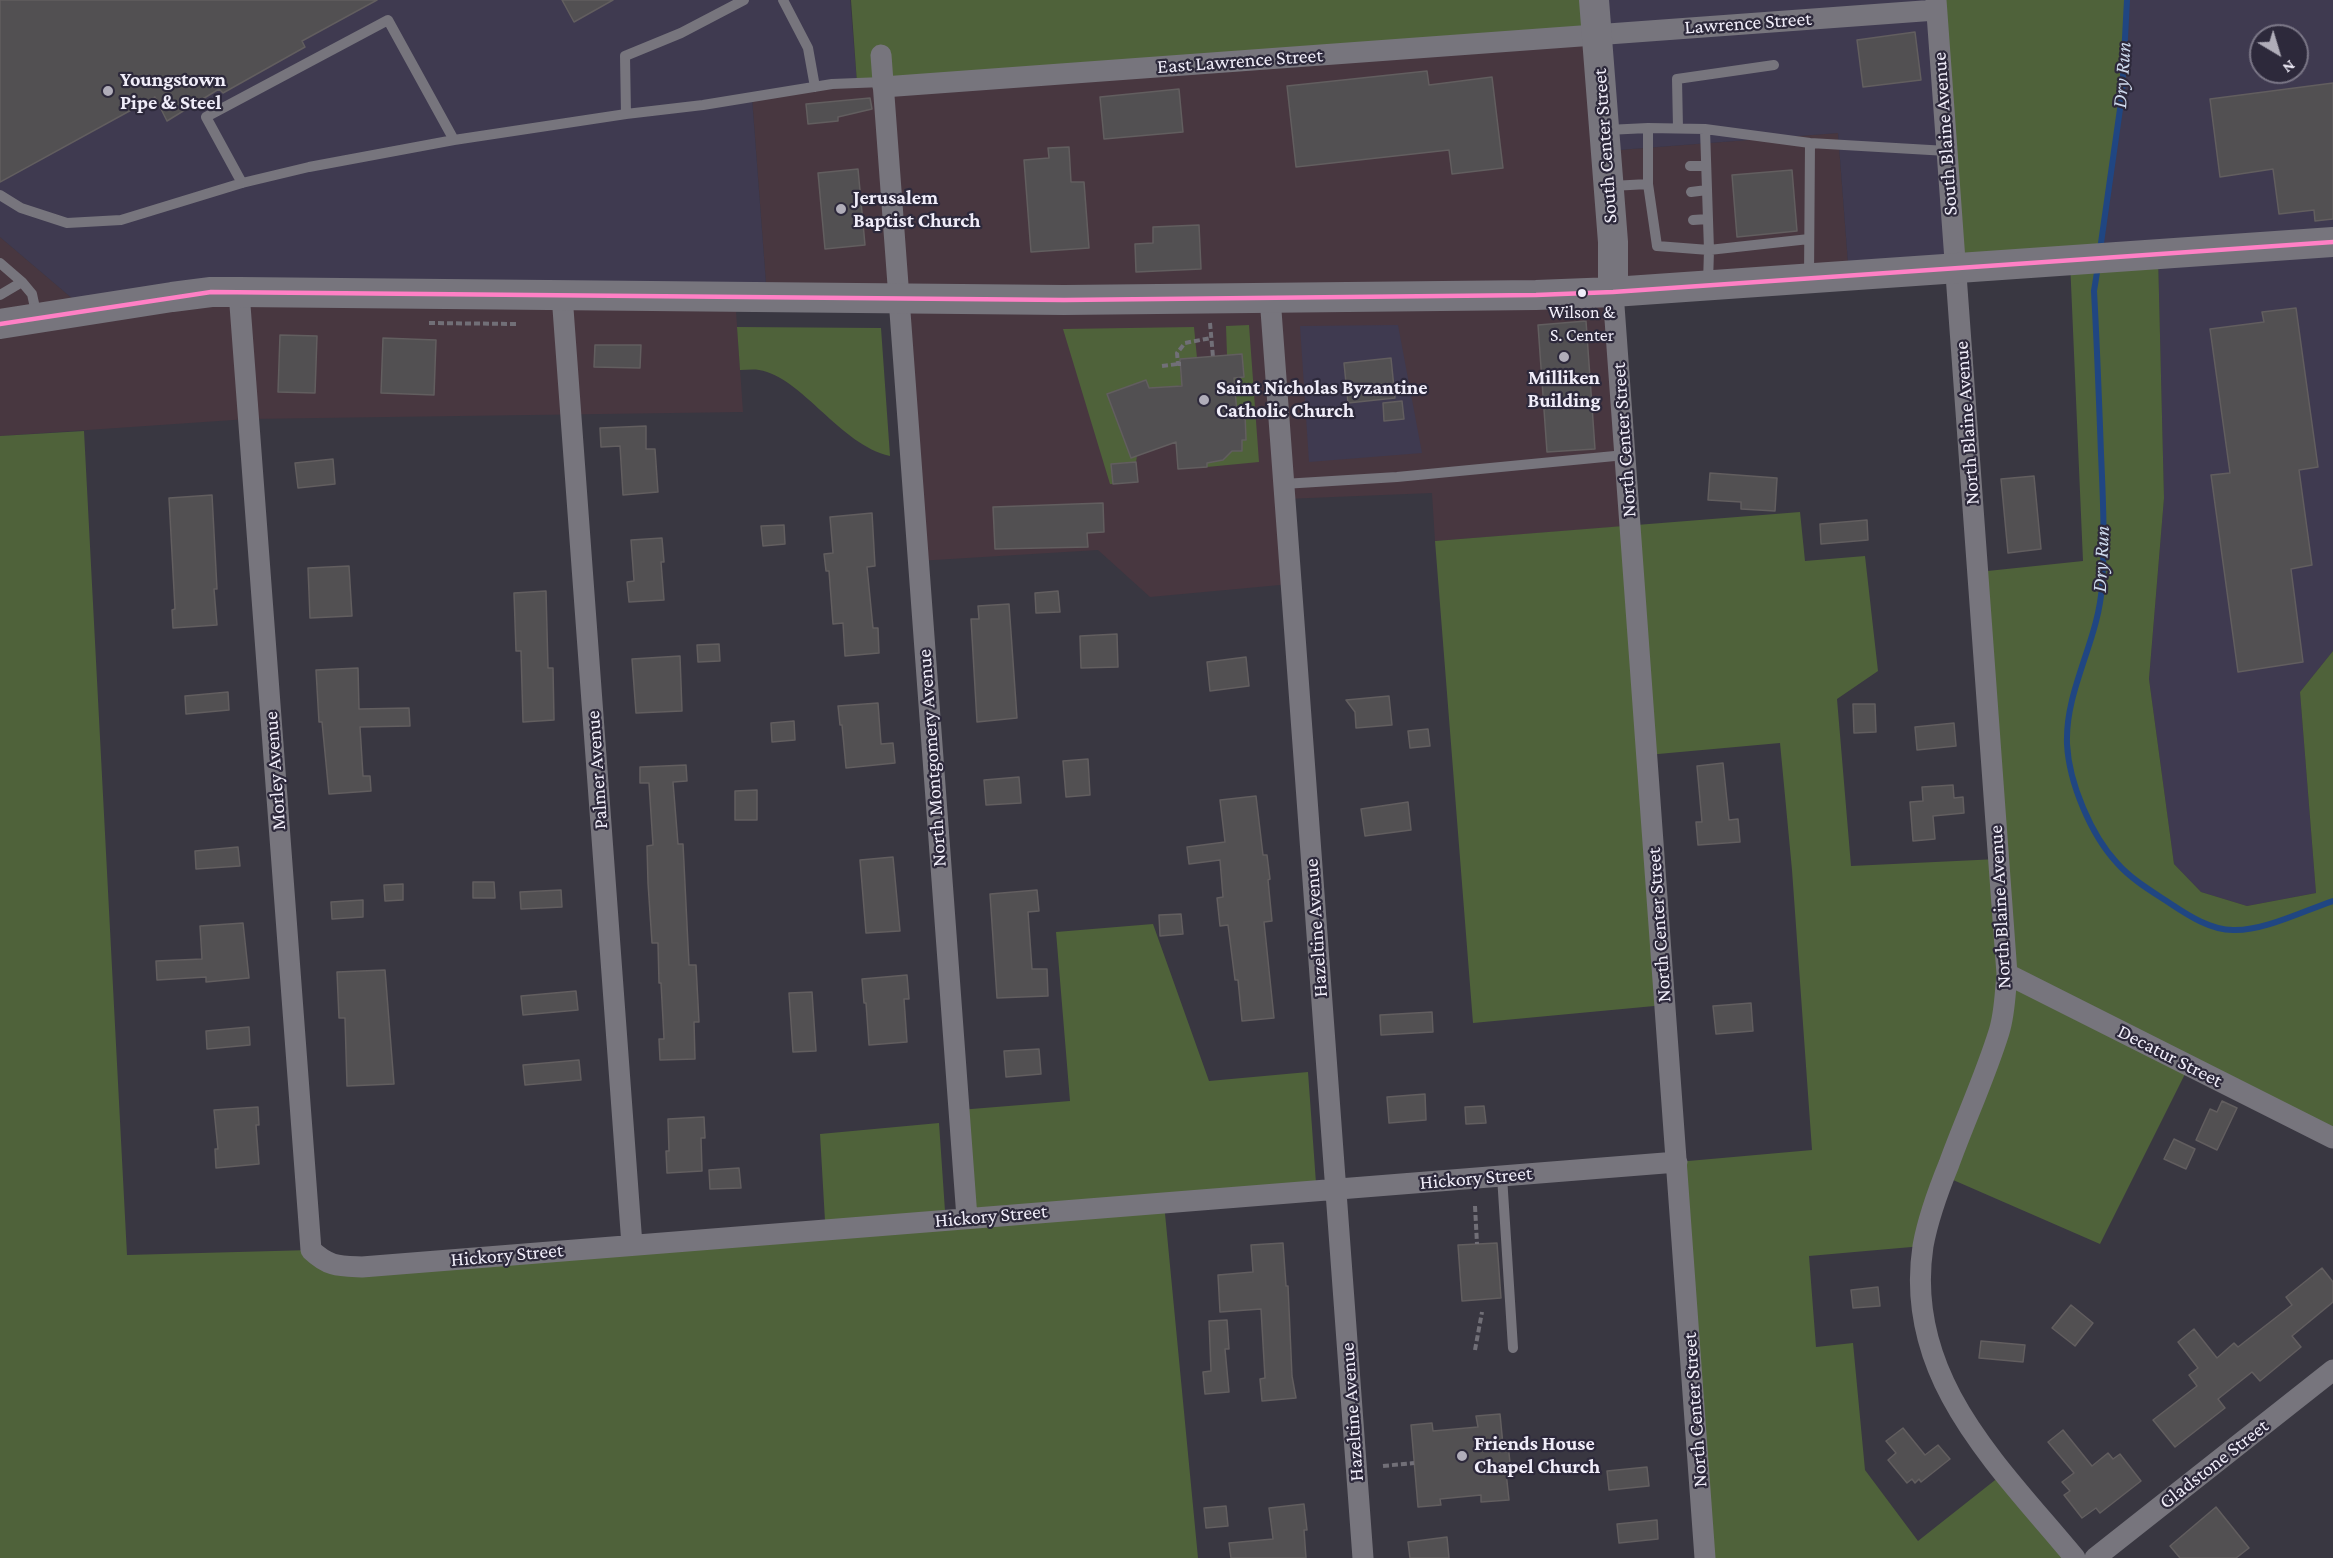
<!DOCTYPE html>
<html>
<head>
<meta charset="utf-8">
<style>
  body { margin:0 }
  #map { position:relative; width:2333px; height:1558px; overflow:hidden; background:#393741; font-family:"Crimson Pro",serif }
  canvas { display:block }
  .north { position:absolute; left:2249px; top:24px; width:60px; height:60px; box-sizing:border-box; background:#2d293b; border:2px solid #7b7787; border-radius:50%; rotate:142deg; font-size:16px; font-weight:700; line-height:24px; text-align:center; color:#f0edf9 }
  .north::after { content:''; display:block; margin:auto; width:21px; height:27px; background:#b0adb9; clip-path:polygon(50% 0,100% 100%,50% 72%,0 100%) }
</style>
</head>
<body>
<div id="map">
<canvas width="2333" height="1558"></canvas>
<div class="north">N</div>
</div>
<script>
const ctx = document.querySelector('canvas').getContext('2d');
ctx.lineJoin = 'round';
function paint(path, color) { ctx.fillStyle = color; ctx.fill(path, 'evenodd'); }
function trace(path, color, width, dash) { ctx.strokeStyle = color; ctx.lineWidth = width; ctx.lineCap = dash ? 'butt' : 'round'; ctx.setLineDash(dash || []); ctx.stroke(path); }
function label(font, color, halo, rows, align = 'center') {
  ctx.font = font + ' "Crimson Pro",serif'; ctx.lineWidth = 4.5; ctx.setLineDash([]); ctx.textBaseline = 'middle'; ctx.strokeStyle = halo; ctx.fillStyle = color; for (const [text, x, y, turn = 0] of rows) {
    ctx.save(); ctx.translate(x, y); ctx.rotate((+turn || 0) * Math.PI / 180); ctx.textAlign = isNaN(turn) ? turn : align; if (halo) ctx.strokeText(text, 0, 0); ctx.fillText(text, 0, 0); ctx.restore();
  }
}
const commercial = new Path2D(`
  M 1596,34 L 1606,151 L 1838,133 L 1849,276 L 1613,292 L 1630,526 L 1435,541 L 1432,493 L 1285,499 L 1291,584 L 1150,597 L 1098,550 L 918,561 L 898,298 L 767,297 L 752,97 L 832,84 Z
  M 0,237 L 87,311 L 172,297 L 735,296 L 743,412 L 248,419 L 0,436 Z`);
const built = new Path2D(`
  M 0,0 L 850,0 L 857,83 L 752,98 L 767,297 L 562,295 L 87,311 L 0,237 Z
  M 1594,0 L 1936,0 L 1955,269 L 1849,276 L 1838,133 L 1606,151 Z
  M 2127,0 L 2333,0 L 2333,651 L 2300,692 L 2316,893 L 2247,906 L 2201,892 L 2174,864 L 2149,679 L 2164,498 L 2158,255 L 2099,257 L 2115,150 L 2127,36 ZM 2261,36 L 2297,36 L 2297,72 L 2261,72 Z
  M 1398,325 L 1422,453 L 1309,462 L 1300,326 ZM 1391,358 L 1395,398 L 1348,403 L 1344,363 Z`);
const green = new Path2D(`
  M 851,0 L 1594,0 L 1596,34 L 857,83 Z
  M 1936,0 L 2127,0 L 2122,95 L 2099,257 L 2158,254 L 2164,498 L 2149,679 L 2174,864 L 2201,892 L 2247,906 L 2316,893 L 2300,692 L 2333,651 L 2333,1138 L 2189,1066 L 2100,1244 L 1944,1176 L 1923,1246 L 1809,1256 L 1816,1347 L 1853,1343 L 1865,1470 L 1918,1541 L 2004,1473 L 2075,1558 L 1705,1558 L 1677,1162 L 1812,1150 L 1792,870 L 1780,743 L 1647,755 L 1665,1005 L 1473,1023 L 1435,541 L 1800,512 L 1805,561 L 1865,556 L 1878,671 L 1837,699 L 1851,866 L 1998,859 L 1978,572 L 2083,561 L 2070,261 L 1955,269 Z
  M 1249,325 L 1259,462 L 1207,467 L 1206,458 L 1223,460 L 1231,451 L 1242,451 L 1242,440 L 1246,440 L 1245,413 L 1237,413 L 1234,378 L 1244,377 L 1242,355 L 1227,355 L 1226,326 Z
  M 737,327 L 881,328 L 890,456 C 840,445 802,377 759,370 C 753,369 746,370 740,370 Z
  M 1194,327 L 1197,358 L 1180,359 L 1181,379 L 1186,385 L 1149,389 L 1146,380 L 1108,394 L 1125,441 L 1131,440 L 1137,456 L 1136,462 L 1111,464 L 1113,484 L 1110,484 L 1063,329 Z
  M 84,431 L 127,1255 L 311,1250 L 323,1262 L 967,1218 L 959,1110 L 1070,1101 L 1056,932 L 1153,924 L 1209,1081 L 1308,1072 L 1316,1183 L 1164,1203 L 1198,1558 L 0,1558 L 0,436 Z
  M 939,1123 L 945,1211 L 825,1221 L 820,1134 Z`);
const stream = new Path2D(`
  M 2100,250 L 2122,95 L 2127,0
  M 2098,266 L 2094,291 C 2097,345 2099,399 2101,454 C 2103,497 2105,541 2102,585 C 2099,640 2065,689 2067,744 C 2069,783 2091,835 2117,863 C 2132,880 2153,892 2171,904 C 2189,916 2211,930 2233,930 C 2264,931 2303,911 2333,901`);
const building = new Path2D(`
  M 0,0 L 377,0 L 302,41 L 305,47 L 223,93 L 219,89 L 167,121 L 155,97 L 0,182 Z
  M 562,0 L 613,0 L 574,22 Z
  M 1915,32 L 1921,80 L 1863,87 L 1857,40 Z
  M 1427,71 L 1429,85 L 1492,77 L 1503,168 L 1452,174 L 1449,150 L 1296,167 L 1287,86 Z
  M 2333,83 L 2333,219 L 2315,221 L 2314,210 L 2279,214 L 2273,169 L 2220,177 L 2210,99 Z
  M 1179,89 L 1183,132 L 1104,139 L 1100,97 Z
  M 870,98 L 872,109 L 838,117 L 838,121 L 808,124 L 806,104 Z
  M 1069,147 L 1071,182 L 1084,182 L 1089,248 L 1031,252 L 1024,160 L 1049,158 L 1048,148 Z
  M 858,169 L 865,245 L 825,249 L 818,173 Z
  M 1792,170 L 1797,231 L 1737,237 L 1732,175 Z
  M 1199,225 L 1201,269 L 1136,272 L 1135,244 L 1153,243 L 1153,227 Z
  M 2296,308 L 2318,467 L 2299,470 L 2312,565 L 2291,569 L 2303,662 L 2238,672 L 2211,475 L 2230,473 L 2210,329 L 2264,322 L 2262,312 Z
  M 1586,321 L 1595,449 L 1547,452 L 1538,325 Z
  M 280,335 L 317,336 L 315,393 L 278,392 Z
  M 383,338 L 436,340 L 434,395 L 381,393 Z
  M 595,345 L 641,345 L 640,368 L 594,367 Z
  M 1242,354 L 1244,377 L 1234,378 L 1237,413 L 1245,413 L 1246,440 L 1242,440 L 1242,451 L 1232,451 L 1223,460 L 1207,463 L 1207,467 L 1178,469 L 1176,442 L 1131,458 L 1107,394 L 1146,380 L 1149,388 L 1182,386 L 1180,359 Z
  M 1391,358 L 1395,398 L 1348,403 L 1344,363 Z
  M 1402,401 L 1404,419 L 1384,421 L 1383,403 Z
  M 646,426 L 646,449 L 655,449 L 658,492 L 623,495 L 620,446 L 601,447 L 600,428 Z
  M 333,459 L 335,484 L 298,488 L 295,463 Z
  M 1136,462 L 1138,482 L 1113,484 L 1111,464 Z
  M 1710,473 L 1777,478 L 1775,511 L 1741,509 L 1741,502 L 1708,500 Z
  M 2034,476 L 2041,549 L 2008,553 L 2001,479 Z
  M 212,495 L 217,589 L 214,589 L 217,625 L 173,628 L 172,610 L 175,609 L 169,498 Z
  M 1103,503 L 1104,532 L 1087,533 L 1088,547 L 995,549 L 993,507 Z
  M 872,513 L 875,566 L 867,567 L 873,628 L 878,628 L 879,653 L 845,656 L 843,623 L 833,624 L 829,571 L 826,571 L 824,554 L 833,553 L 830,517 Z
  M 1867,520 L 1868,540 L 1821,544 L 1820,524 Z
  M 784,525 L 785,544 L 763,546 L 761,526 Z
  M 662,538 L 664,562 L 661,562 L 664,600 L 629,602 L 627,582 L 634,581 L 631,540 Z
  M 349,566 L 352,616 L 310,618 L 308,568 Z
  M 546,591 L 548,668 L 553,668 L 554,720 L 523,722 L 521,651 L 516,651 L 514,593 Z
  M 1058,591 L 1060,612 L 1036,613 L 1035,593 Z
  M 1009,604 L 1017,718 L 977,722 L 971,619 L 979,619 L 978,606 Z
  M 1117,634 L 1118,667 L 1081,668 L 1080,636 Z
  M 719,644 L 720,661 L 698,662 L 697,645 Z
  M 680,656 L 682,711 L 636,713 L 632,659 Z
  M 1246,657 L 1249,686 L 1210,691 L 1207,662 Z
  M 358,668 L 359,709 L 409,708 L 410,726 L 360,727 L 363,776 L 370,776 L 371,791 L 329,794 L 322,722 L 319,722 L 316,670 Z
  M 228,692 L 229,710 L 186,714 L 185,696 Z
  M 1389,696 L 1392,725 L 1356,728 L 1355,712 L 1346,700 Z
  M 878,703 L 881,744 L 893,743 L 895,763 L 846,768 L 842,725 L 840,725 L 838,706 Z
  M 1853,704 L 1875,704 L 1876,732 L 1854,733 Z
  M 794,721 L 795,740 L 772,742 L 771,723 Z
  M 1954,723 L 1956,746 L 1917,750 L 1915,727 Z
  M 1428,729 L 1430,746 L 1410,748 L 1408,731 Z
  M 1088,759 L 1090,795 L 1066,797 L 1063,761 Z
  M 1723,763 L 1729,820 L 1738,819 L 1740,842 L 1698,845 L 1696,822 L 1702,822 L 1697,766 Z
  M 686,765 L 687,781 L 673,782 L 678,844 L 683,844 L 689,965 L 696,965 L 699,1022 L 694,1022 L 695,1059 L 660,1060 L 659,1039 L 664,1039 L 661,983 L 659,983 L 658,943 L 652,943 L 648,883 L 647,846 L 653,845 L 649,783 L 640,783 L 640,767 Z
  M 1019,777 L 1021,803 L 986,805 L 984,780 Z
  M 1953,785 L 1954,798 L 1963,797 L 1964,813 L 1933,816 L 1935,839 L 1913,841 L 1910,802 L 1923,801 L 1922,787 Z
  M 757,790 L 757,820 L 735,820 L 735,791 Z
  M 1256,796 L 1263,855 L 1267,855 L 1270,879 L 1268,880 L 1272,921 L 1264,922 L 1274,1018 L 1242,1021 L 1238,980 L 1235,980 L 1228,925 L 1220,926 L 1217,898 L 1223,897 L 1220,860 L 1189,864 L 1187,847 L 1225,842 L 1220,800 Z
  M 1408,802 L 1411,830 L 1365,836 L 1361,809 Z
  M 238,847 L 240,866 L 196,869 L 195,851 Z
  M 893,857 L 900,931 L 866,933 L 860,860 Z
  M 473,882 L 494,882 L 495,898 L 473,898 Z
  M 403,884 L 403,900 L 385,901 L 384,885 Z
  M 561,890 L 562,907 L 521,909 L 520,892 Z
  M 1037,890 L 1039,911 L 1028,912 L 1032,969 L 1047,969 L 1048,996 L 997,998 L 990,894 Z
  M 363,900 L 363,917 L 332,919 L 331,902 Z
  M 1181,914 L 1183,934 L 1160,936 L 1159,915 Z
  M 243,923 L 249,978 L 206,982 L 206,977 L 157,980 L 156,961 L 202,959 L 200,926 Z
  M 385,970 L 394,1084 L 347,1086 L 345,1018 L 339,1018 L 337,972 Z
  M 907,975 L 909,999 L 904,999 L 907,1042 L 869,1045 L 866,1003 L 864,1003 L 862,979 Z
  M 576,991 L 578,1010 L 523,1015 L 521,996 Z
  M 812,992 L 816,1051 L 793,1052 L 789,993 Z
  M 1751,1003 L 1753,1031 L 1716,1034 L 1713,1006 Z
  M 1432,1012 L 1433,1032 L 1381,1035 L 1380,1015 Z
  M 249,1027 L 250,1045 L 207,1049 L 206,1031 Z
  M 1039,1049 L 1041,1074 L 1006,1077 L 1004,1051 Z
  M 579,1060 L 581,1080 L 525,1085 L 523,1065 Z
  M 1425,1094 L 1426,1120 L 1389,1123 L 1387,1097 Z
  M 2222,1101 L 2237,1108 L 2217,1150 L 2196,1140 L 2210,1109 L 2217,1112 Z
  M 1484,1106 L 1486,1123 L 1466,1124 L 1465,1107 Z
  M 258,1107 L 259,1125 L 256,1125 L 259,1164 L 216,1168 L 215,1149 L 218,1149 L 214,1110 Z
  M 704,1117 L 705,1138 L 701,1138 L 702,1171 L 667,1173 L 666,1151 L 669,1151 L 668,1119 Z
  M 2174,1139 L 2195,1149 L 2186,1169 L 2164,1159 Z
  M 739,1168 L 741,1188 L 710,1189 L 709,1170 Z
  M 1283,1243 L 1286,1286 L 1288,1286 L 1292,1376 L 1296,1398 L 1262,1401 L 1260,1379 L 1265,1378 L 1261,1309 L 1220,1312 L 1218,1275 L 1253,1272 L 1251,1245 Z
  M 1497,1243 L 1501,1298 L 1462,1301 L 1458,1245 Z
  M 2322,1268 L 2333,1282 L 2333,1302 L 2292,1336 L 2301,1347 L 2260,1381 L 2252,1372 L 2218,1399 L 2225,1408 L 2175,1447 L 2153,1420 L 2197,1386 L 2189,1375 L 2198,1368 L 2178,1342 L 2194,1329 L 2217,1358 L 2234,1343 L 2238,1347 L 2292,1305 L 2286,1297 Z
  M 1878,1287 L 1880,1306 L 1853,1308 L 1851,1290 Z
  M 2071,1305 L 2093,1323 L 2075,1346 L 2052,1328 Z
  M 1227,1320 L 1229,1349 L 1225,1349 L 1229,1392 L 1205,1394 L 1203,1372 L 1211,1371 L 1209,1321 Z
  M 1981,1341 L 2025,1345 L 2023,1362 L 1979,1358 Z
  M 1500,1414 L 1503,1445 L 1508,1444 L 1511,1472 L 1506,1472 L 1509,1500 L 1481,1502 L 1481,1495 L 1440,1499 L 1441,1505 L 1418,1507 L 1411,1425 L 1432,1423 L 1433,1431 L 1478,1427 L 1476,1416 Z
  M 1903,1428 L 1925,1455 L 1938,1445 L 1950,1459 L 1921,1482 L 1919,1479 L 1915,1483 L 1912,1479 L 1907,1483 L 1888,1460 L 1896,1453 L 1886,1441 Z
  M 2063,1430 L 2092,1466 L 2108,1453 L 2113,1459 L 2120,1454 L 2141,1481 L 2100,1513 L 2096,1508 L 2082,1518 L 2064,1495 L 2070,1491 L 2062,1482 L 2074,1473 L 2048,1442 Z
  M 1647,1467 L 1649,1486 L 1609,1490 L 1607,1471 Z
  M 1304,1504 L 1307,1530 L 1304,1530 L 1306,1558 L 1231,1558 L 1229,1543 L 1273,1539 L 1269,1508 Z
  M 1226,1506 L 1228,1526 L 1206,1528 L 1204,1508 Z
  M 2216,1507 L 2249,1548 L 2236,1558 L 2180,1558 L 2170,1546 Z
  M 1657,1520 L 1658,1539 L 1619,1543 L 1617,1524 Z
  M 1447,1537 L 1449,1558 L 1410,1558 L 1408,1542 Z`);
const path = new Path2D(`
  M 429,323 L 516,324
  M 1210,323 L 1213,357
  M 1181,364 L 1178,364 L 1177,353 L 1185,343 L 1211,338
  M 1162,366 L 1178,364
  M 1475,1206 L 1477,1244
  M 1475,1350 L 1482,1312
  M 1383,1466 L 1414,1463`);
const service = new Path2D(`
  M 783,0 L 808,48 L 815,87
  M 626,114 L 625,56 L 681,33 L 744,0
  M 1678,128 L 1677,79 L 1774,65
  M 1705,129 L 1810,143 L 1947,151
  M 1607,130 L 1648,128 L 1705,129 L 1709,250 L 1809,239
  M 1690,166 L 1706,166
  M 242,183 L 206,117 L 388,20 L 454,140
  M 1648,184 L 1657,246 L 1709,250 L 1708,283
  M 1612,186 L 1648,184 L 1648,128
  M 1691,192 L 1707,190
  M 0,195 L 21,208 L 67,223 L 121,220 L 242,183 L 309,167 L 454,140 L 626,114 L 703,105 L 832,84 L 883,82
  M 1693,220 L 1708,219
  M 0,263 L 22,282 L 32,294 L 37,317
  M 1809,277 L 1810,143
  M 0,295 L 22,282
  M 1283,484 L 1397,477 L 1625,455
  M 1502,1176 L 1513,1348`);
const minor = new Path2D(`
  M 1936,0 L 2007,974 C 2005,993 2005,1013 1999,1032 C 1985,1077 1965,1120 1949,1164 C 1938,1191 1928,1218 1923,1246 C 1903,1378 1999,1466 2075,1558
  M 881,55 L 967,1218
  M 883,87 L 1936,10
  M 239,292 L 311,1250 C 329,1267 339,1266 362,1267 L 1677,1162
  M 1613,292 L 1705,1558
  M 562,295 L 632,1245
  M 1270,297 L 1363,1558
  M 2007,974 L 2333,1138
  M 2095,1558 L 2333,1370`);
const secondary = new Path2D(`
  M 1594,0 L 1613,242 L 1613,292
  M 0,324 L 172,297 L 211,292 L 239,292 L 1064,300 L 1536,295 L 1613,292 L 2333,242`);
const bus1 = new Path2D(`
  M 0,324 L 211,292 L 1064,300 L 1536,295 L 1613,292 L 2333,242`);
const markers = [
  [108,91,6,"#b0adb9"],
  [841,209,6,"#b0adb9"],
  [1582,293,5,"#f0edf9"],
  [1564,357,6,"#b0adb9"],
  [1204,400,6,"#b0adb9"],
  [1462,1456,6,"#b0adb9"]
];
const busNames = [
  ["Wilson &",1582,312],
  ["S. Center",1582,335]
];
const streetNames = [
  ["Lawrence Street",1748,23,-4],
  ["East Lawrence Street",1240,61,-4],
  ["South Blaine Avenue",1945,134,-94],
  ["South Center Street",1605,146,-94],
  ["North Blaine Avenue",1967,423,-94],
  ["North Center Street",1624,440,-94],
  ["North Montgomery Avenue",932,758,-94],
  ["Palmer Avenue",597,770,-94],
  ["Morley Avenue",275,771,-94],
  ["North Blaine Avenue",2000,907,-93],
  ["North Center Street",1659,925,-94],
  ["Hazeltine Avenue",1316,928,-94],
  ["Decatur Street",2170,1056,27],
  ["Hickory Street",1476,1178,-5],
  ["Hickory Street",991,1216,-5],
  ["Hickory Street",507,1255,-5],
  ["North Center Street",1695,1410,-94],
  ["Hazeltine Avenue",1352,1412,-94],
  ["Gladstone Street",2214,1464,-38]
];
const poiNames = [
  ["Youngstown",120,80],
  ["Pipe & Steel",120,103],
  ["Jerusalem",853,198],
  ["Baptist Church",853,221],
  ["Milliken",1564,378,"center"],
  ["Building",1564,401,"center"],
  ["Saint Nicholas Byzantine",1216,388],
  ["Catholic Church",1216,411],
  ["Friends House",1474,1444],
  ["Chapel Church",1474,1467]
];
const waterNames = [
  ["Dry Run",2122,75,-86],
  ["Dry Run",2101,559,-87]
];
paint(commercial, '#483740');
paint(built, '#3f3a50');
paint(green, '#4f623a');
trace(stream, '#204682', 6);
paint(building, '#525052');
trace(building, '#625e5f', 1.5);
trace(path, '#716f77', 4, [6, 3]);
trace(service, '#77757d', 10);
trace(minor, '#77757d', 21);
trace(secondary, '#77757d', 30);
trace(bus1, '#ff80c5', 4.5);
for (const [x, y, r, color] of markers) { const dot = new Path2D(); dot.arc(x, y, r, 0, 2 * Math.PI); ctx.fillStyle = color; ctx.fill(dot); trace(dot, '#2d293b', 2); }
label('18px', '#f0edf9', '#2d293b', busNames);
label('20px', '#f0edf9', '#2d293b', streetNames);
label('bold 20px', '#f0edf9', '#2d293b', poiNames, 'left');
label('italic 21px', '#cdd9ec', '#2d293b', waterNames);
</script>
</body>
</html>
